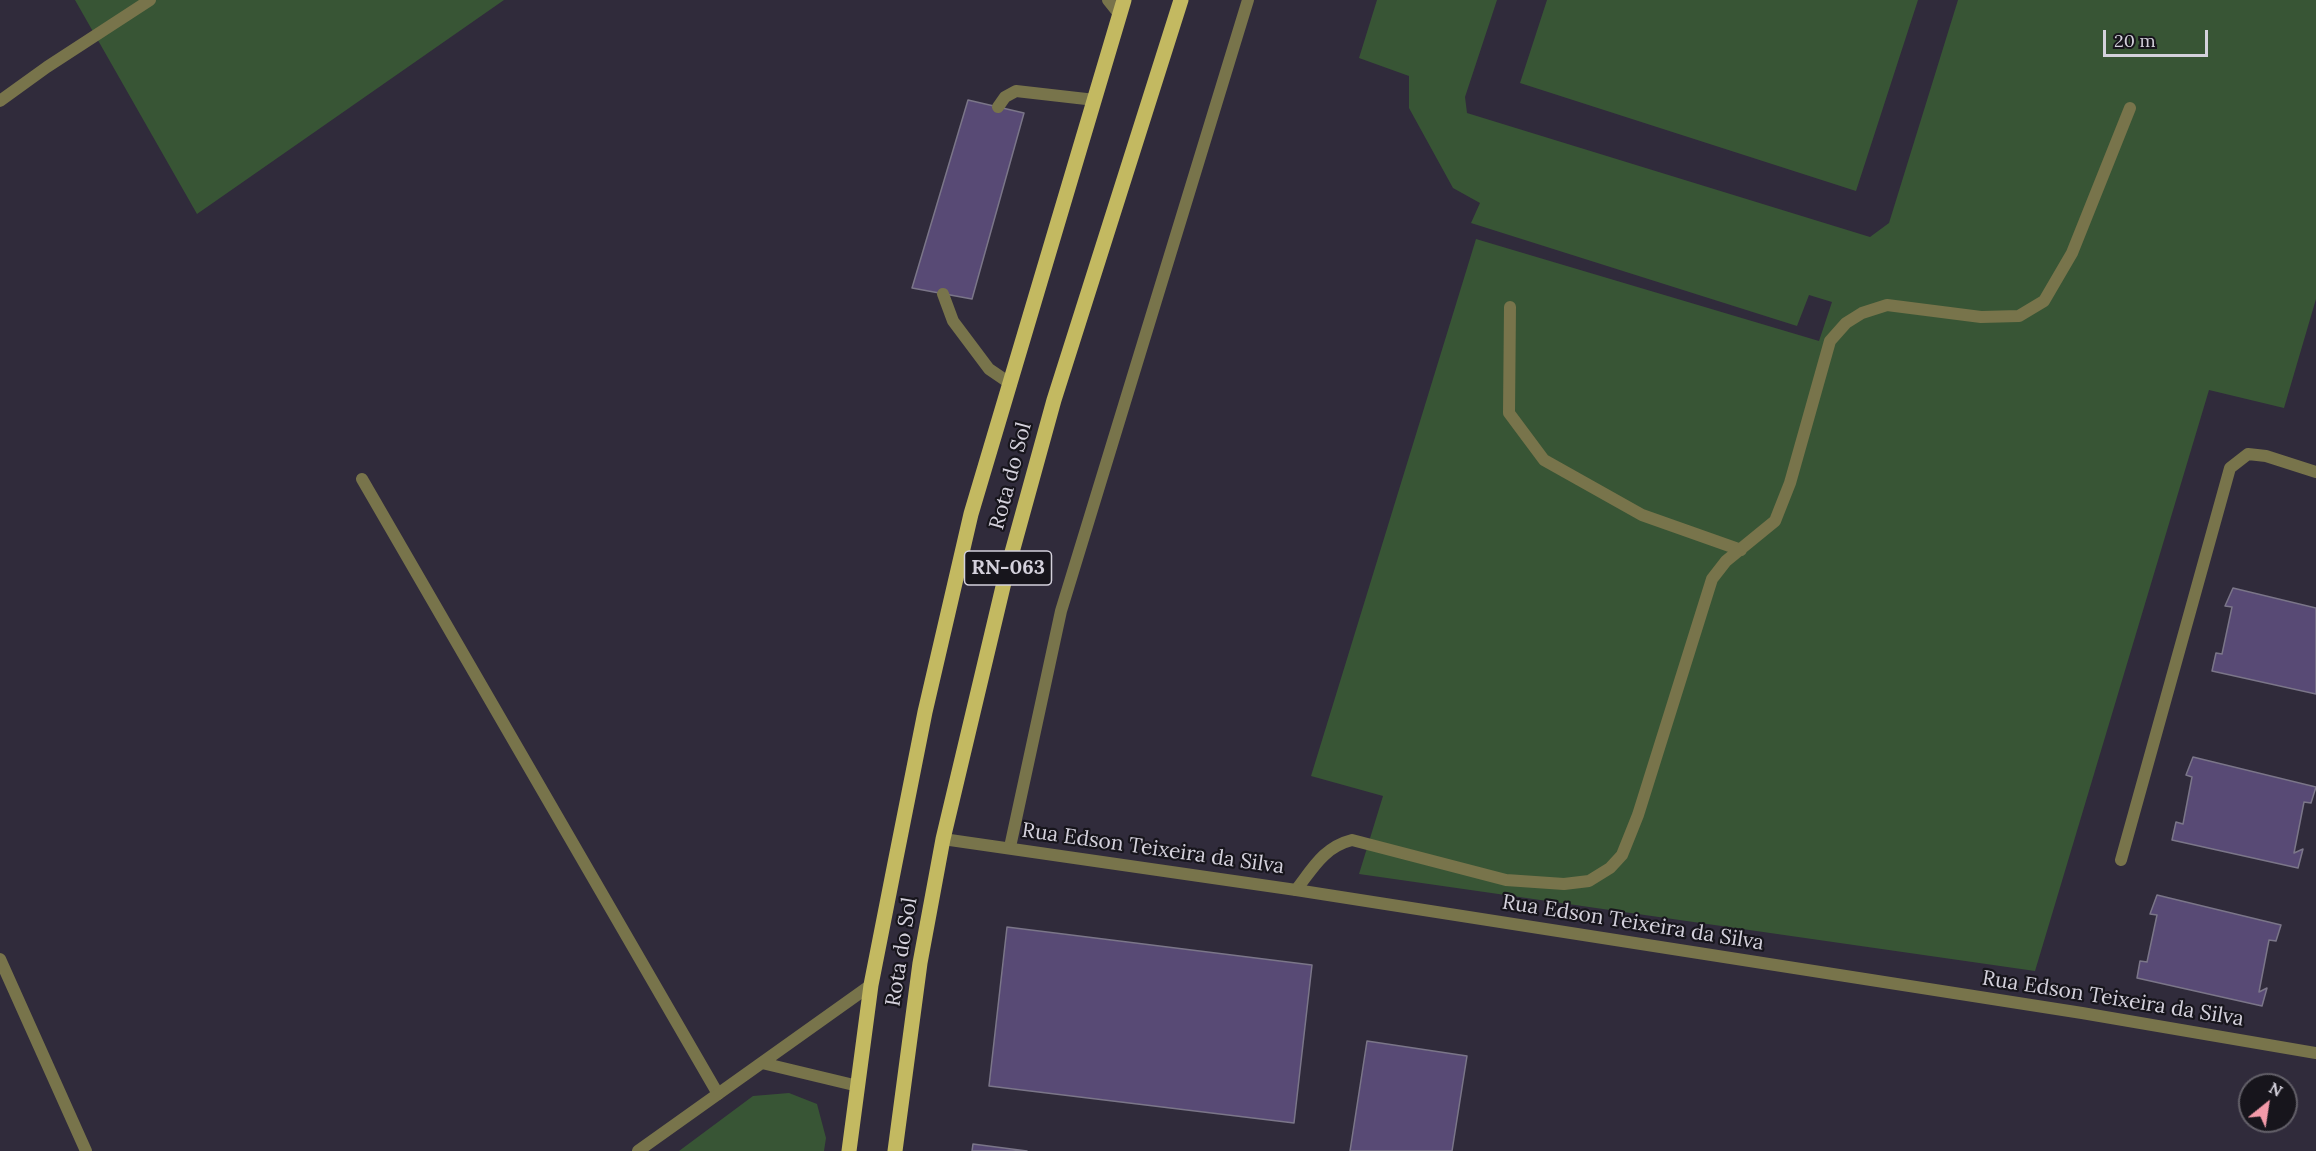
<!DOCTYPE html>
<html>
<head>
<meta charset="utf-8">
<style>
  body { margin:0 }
  #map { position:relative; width:2316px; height:1151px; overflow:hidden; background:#302b3b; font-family:Lora,serif }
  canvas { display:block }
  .north { position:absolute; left:2238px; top:1073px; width:60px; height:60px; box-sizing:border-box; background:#17151c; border:2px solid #636069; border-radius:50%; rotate:30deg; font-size:16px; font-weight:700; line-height:24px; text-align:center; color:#d4d1dc }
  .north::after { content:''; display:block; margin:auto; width:21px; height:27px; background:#f39aa9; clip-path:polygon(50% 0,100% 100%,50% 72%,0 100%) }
  .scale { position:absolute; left:2103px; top:30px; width:105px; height:27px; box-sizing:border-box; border:3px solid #d4d1dc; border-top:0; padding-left:8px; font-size:18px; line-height:21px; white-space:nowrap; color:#d4d1dc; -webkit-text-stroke:4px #17151c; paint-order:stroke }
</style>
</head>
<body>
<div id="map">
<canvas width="2316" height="1151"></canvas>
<div class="north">N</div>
<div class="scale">20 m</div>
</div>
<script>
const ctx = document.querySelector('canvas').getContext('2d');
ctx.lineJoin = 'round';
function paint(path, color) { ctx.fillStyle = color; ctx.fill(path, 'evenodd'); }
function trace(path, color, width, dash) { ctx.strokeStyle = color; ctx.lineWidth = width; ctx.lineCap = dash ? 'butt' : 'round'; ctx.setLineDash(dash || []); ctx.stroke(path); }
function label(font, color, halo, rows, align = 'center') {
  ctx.font = font + ' Lora,serif'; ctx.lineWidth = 4.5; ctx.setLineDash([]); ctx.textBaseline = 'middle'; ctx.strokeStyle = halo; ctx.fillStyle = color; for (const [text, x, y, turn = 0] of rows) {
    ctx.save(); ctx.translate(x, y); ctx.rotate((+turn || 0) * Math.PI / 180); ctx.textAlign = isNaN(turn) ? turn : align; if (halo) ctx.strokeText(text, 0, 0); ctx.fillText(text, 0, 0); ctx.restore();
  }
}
const green = new Path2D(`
  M 75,0 L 504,0 L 197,214 Z
  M 1377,0 L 1497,0 L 1465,97 L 1467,113 L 1870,237 L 1889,223 L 1958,0 L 2316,0 L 2316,299 L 2284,408 L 2209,390 L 2035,971 L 1359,874 L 1383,796 L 1311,776 L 1476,239 L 1819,341 L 1832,302 L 1809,295 L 1797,326 L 1471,223 L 1480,203 L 1453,188 L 1409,108 L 1409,76 L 1359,58 Z
  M 1547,0 L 1918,0 L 1856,191 L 1520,83 Z
  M 789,1093 L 817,1104 L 826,1138 L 824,1151 L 679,1151 L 753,1096 Z`);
const building = new Path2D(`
  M 968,100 L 1024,113 L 972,299 L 912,288 Z
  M 2233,588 L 2316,608 L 2316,694 L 2212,671 L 2216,653 L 2222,654 L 2232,607 L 2225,606 Z
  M 2193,757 L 2316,787 L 2311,803 L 2304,802 L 2294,853 L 2303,849 L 2298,868 L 2172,840 L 2176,822 L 2183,824 L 2192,777 L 2186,775 Z
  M 2157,895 L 2281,925 L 2276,941 L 2269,940 L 2259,992 L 2267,988 L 2262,1006 L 2137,978 L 2140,961 L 2147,962 L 2157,915 L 2150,914 Z
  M 1007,927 L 1312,965 L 1294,1123 L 989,1086 Z
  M 1367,1041 L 1467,1056 L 1452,1151 L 1350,1151 Z
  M 973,1144 L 1027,1151 L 972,1151 Z`);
const service = new Path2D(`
  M 998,107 L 1005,97 L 1016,91 L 1095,100
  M 943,294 L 953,321 L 989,369 L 1011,384
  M 1510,307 L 1509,413 L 1544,460 L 1642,515 L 1741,550
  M 362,479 L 718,1094
  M 1010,847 L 1061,611 L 1248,0
  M 2121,860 L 2230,468 L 2248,454 L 2266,456 L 2316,472
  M 1296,890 C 1313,868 1324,847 1352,840 L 1506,880 L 1564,884 L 1589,881 L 1610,868 L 1622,855 L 1638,815 L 1712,579 L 1726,561 L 1775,521 L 1790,483 L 1830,341 L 1846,323 L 1862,313 L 1887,305 L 1981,317 L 2019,316 L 2044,301 L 2072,253 L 2130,108`);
const minor = new Path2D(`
  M 1108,0 L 1120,15
  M 0,101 L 47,67 L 150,0
  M 943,839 L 1296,890 L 2082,1013 L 2316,1053
  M 0,959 L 86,1151
  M 762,1063 L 858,1086
  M 638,1151 L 871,985`);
const primary = new Path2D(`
  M 849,1151 L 871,985 L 895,863 L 925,712 L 971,514 L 1124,0
  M 895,1151 L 920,963 L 943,839 L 1006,574 L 1054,400 L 1181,0`);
const shields = [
  [1008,568,87]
];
const shieldNames = [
  ["RN-063",1008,568]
];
const streetNames = [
  ["Rota do Sol",1011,476,-75],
  ["Rua Edson Teixeira da Silva",1153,849,8],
  ["Rua Edson Teixeira da Silva",1633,923,9],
  ["Rota do Sol",902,952,-81],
  ["Rua Edson Teixeira da Silva",2113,999,9]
];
paint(green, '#385535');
paint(building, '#584a75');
trace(building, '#7b7689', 1.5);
trace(service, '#78744b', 12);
trace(minor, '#78744b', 12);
trace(primary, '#c3b961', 15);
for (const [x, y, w] of shields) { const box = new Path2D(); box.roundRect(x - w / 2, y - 17, w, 34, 4.5); ctx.fillStyle = '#17151c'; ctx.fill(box); trace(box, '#d4d1dc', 1.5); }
label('bold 20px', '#d4d1dc', null, shieldNames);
label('21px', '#d4d1dc', '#17151c', streetNames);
</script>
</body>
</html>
